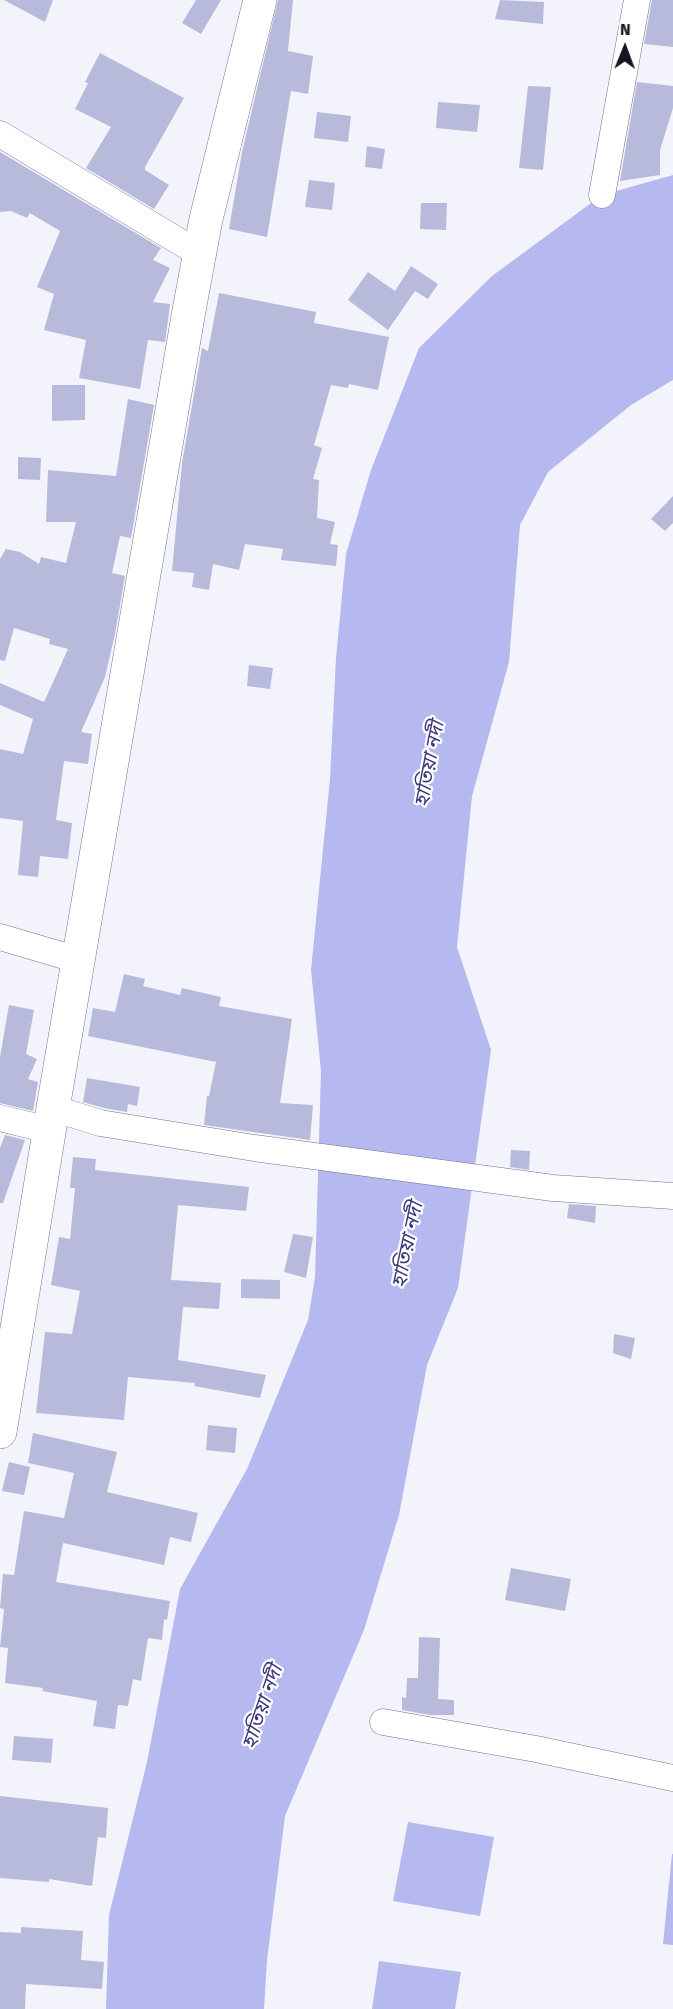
<!DOCTYPE html>
<html>
<head>
<meta charset="utf-8">
<style>
  body { margin:0 }
  #map { position:relative; width:673px; height:2009px; overflow:hidden; background:#f3f4fb; font-family:"Fira Sans",sans-serif }
  canvas { display:block }
  .north { position:absolute; left:595px; top:18px; width:60px; height:60px; -webkit-text-stroke:4px #fff; paint-order:stroke; rotate:1deg; font-size:16px; font-weight:700; line-height:24px; text-align:center; color:#151622 }
  .north::after { content:''; display:block; margin:auto; width:21px; height:27px; background:#151622; clip-path:polygon(50% 0,100% 100%,50% 72%,0 100%) }
</style>
</head>
<body>
<div id="map">
<canvas width="673" height="2009"></canvas>
<div class="north">N</div>
</div>
<script>
const ctx = document.querySelector('canvas').getContext('2d');
ctx.lineJoin = 'round';
function paint(path, color) { ctx.fillStyle = color; ctx.fill(path, 'evenodd'); }
function trace(path, color, width, dash) { ctx.strokeStyle = color; ctx.lineWidth = width; ctx.lineCap = dash ? 'butt' : 'round'; ctx.setLineDash(dash || []); ctx.stroke(path); }
function label(font, color, halo, rows, align = 'center') {
  ctx.font = font + ' "Fira Sans","Noto Sans Bengali",sans-serif'; ctx.lineWidth = 4.5; ctx.setLineDash([]); ctx.textBaseline = 'middle'; ctx.strokeStyle = halo; ctx.fillStyle = color; for (const [text, x, y, turn = 0] of rows) {
    ctx.save(); ctx.translate(x, y); ctx.rotate((+turn || 0) * Math.PI / 180); ctx.textAlign = isNaN(turn) ? turn : align; if (halo) ctx.strokeText(text, 0, 0); ctx.fillText(text, 0, 0); ctx.restore();
  }
}
const water = new Path2D(`
  M 673,175 L 673,380 L 631,405 L 548,472 L 520,525 L 509,662 L 472,796 L 457,947 L 491,1050 L 458,1288 L 427,1365 L 399,1515 L 364,1630 L 285,1816 L 267,1960 L 264,2009 L 106,2009 L 109,1915 L 147,1762 L 180,1589 L 247,1469 L 308,1320 L 315,1277 L 321,1071 L 311,970 L 330,779 L 336,658 L 346,554 L 371,470 L 419,348 L 492,276 L 602,195 Z
  M 408,1822 L 494,1837 L 480,1916 L 393,1901 Z
  M 672,1854 L 673,1854 L 673,1945 L 663,1944 Z
  M 379,1961 L 461,1972 L 455,2009 L 372,2009 Z`);
const building = new Path2D(`
  M 4,0 L 53,0 L 45,22 Z
  M 196,0 L 221,0 L 201,34 L 182,23 Z
  M 278,0 L 293,0 L 288,51 L 313,56 L 308,94 L 291,91 L 267,237 L 229,229 L 242,152 Z
  M 500,0 L 544,2 L 543,24 L 495,19 Z
  M 652,0 L 673,0 L 673,47 L 644,44 Z
  M 100,53 L 184,98 L 145,167 L 145,170 L 169,185 L 154,209 L 86,168 L 111,127 L 75,109 L 88,83 L 85,82 Z
  M 637,82 L 673,86 L 673,108 L 660,150 L 660,175 L 620,181 Z
  M 528,86 L 551,87 L 543,170 L 519,168 Z
  M 438,102 L 480,105 L 477,132 L 436,128 Z
  M 317,112 L 351,116 L 348,142 L 314,138 Z
  M 367,146 L 385,149 L 382,169 L 365,167 Z
  M 0,152 L 161,248 L 153,260 L 170,268 L 153,302 L 170,304 L 168,320 L 165,342 L 148,340 L 140,389 L 79,378 L 86,340 L 44,330 L 54,294 L 37,287 L 60,231 L 30,213 L 27,218 L 11,211 L 0,212 Z
  M 309,180 L 335,183 L 332,210 L 305,207 Z
  M 421,203 L 447,203 L 446,230 L 420,229 Z
  M 411,266 L 438,284 L 428,299 L 415,291 L 388,330 L 348,300 L 368,272 L 395,291 Z
  M 219,293 L 316,312 L 314,323 L 389,337 L 378,390 L 349,384 L 348,388 L 331,385 L 314,445 L 322,448 L 313,479 L 319,480 L 317,518 L 335,522 L 330,544 L 338,545 L 336,566 L 281,560 L 283,549 L 245,544 L 239,570 L 213,564 L 209,590 L 192,587 L 194,573 L 172,571 L 182,463 L 202,348 L 208,351 Z
  M 52,385 L 85,385 L 85,420 L 52,421 Z
  M 128,399 L 154,405 L 131,538 L 120,536 L 112,573 L 125,576 L 115,634 L 105,677 L 81,732 L 92,734 L 88,764 L 64,761 L 56,820 L 72,823 L 68,859 L 40,856 L 38,877 L 18,875 L 23,821 L 0,818 L 0,749 L 23,754 L 33,719 L 0,705 L 0,683 L 44,702 L 68,649 L 49,644 L 50,639 L 14,628 L 5,661 L 0,660 L 0,559 L 6,549 L 20,552 L 39,564 L 41,557 L 66,563 L 76,522 L 46,522 L 48,470 L 116,476 Z
  M 18,457 L 41,458 L 40,480 L 18,479 Z
  M 673,496 L 673,523 L 665,531 L 651,519 Z
  M 249,665 L 273,668 L 270,689 L 247,686 Z
  M 124,974 L 145,979 L 143,986 L 180,995 L 182,988 L 221,997 L 219,1006 L 292,1019 L 280,1103 L 313,1105 L 310,1140 L 204,1125 L 207,1096 L 209,1096 L 216,1062 L 88,1036 L 93,1008 L 115,1012 Z
  M 9,1005 L 34,1010 L 26,1054 L 37,1059 L 28,1079 L 38,1082 L 33,1111 L 0,1103 L 0,1057 Z
  M 87,1078 L 140,1087 L 137,1106 L 128,1104 L 127,1112 L 104,1108 L 83,1102 Z
  M 5,1135 L 25,1140 L 3,1203 L 0,1203 L 0,1148 Z
  M 511,1150 L 530,1151 L 529,1170 L 510,1167 Z
  M 73,1157 L 96,1159 L 95,1170 L 249,1187 L 246,1211 L 178,1205 L 171,1280 L 221,1283 L 219,1309 L 183,1307 L 178,1360 L 266,1375 L 260,1398 L 194,1386 L 195,1383 L 128,1377 L 124,1420 L 36,1413 L 45,1332 L 72,1334 L 80,1291 L 51,1285 L 59,1237 L 70,1239 L 75,1188 L 70,1188 Z
  M 569,1204 L 596,1206 L 595,1223 L 567,1218 Z
  M 293,1234 L 313,1237 L 306,1278 L 284,1272 Z
  M 241,1279 L 280,1280 L 280,1299 L 241,1298 Z
  M 614,1334 L 635,1338 L 631,1359 L 613,1353 Z
  M 208,1425 L 237,1428 L 235,1453 L 206,1450 Z
  M 33,1433 L 117,1452 L 107,1492 L 198,1513 L 191,1542 L 170,1537 L 164,1565 L 63,1543 L 56,1582 L 170,1601 L 167,1620 L 164,1619 L 162,1640 L 148,1638 L 141,1681 L 133,1679 L 128,1706 L 118,1705 L 115,1729 L 93,1726 L 97,1701 L 42,1691 L 43,1688 L 5,1683 L 8,1648 L 0,1647 L 4,1609 L 0,1608 L 3,1574 L 14,1575 L 24,1511 L 64,1518 L 74,1473 L 28,1463 Z
  M 9,1462 L 30,1467 L 24,1495 L 2,1491 Z
  M 511,1568 L 571,1579 L 565,1611 L 505,1600 Z
  M 419,1637 L 440,1638 L 438,1699 L 454,1700 L 454,1715 L 430,1715 L 402,1710 L 402,1697 L 406,1698 L 407,1678 L 418,1678 Z
  M 14,1736 L 53,1739 L 51,1763 L 12,1760 Z
  M 0,1796 L 108,1808 L 106,1838 L 98,1837 L 92,1886 L 49,1879 L 49,1882 L 0,1878 Z
  M 21,1927 L 83,1931 L 81,1960 L 104,1962 L 102,1989 L 26,1984 L 25,2009 L 0,2009 L 0,1932 L 21,1933 Z`);
const minor = new Path2D(`
  M 0,134 L 200,254
  M 602,195 L 637,0
  M 0,937 L 78,960
  M 53,1108 L 100,1123 L 254,1148 L 553,1188 L 673,1196
  M 0,1118 L 49,1130
  M 383,1722 L 536,1749 L 673,1778`);
const major = new Path2D(`
  M 0,1432 L 53,1108 L 188,316 L 206,219 L 260,0`);
const waterNames = [
  ["হাতিয়া নদী",430,764,-79],
  ["হাতিয়া নদী",408,1245,-78],
  ["হাতিয়া নদী",263,1707,-71]
];
paint(water, '#b5b9ef');
paint(building, '#b7badb');
trace(minor, '#707291', 27);
trace(major, '#707291', 34);
trace(minor, '#fff', 26);
trace(major, '#fff', 33);
label('italic 20px', '#393777', '#fff', waterNames);
</script>
</body>
</html>
